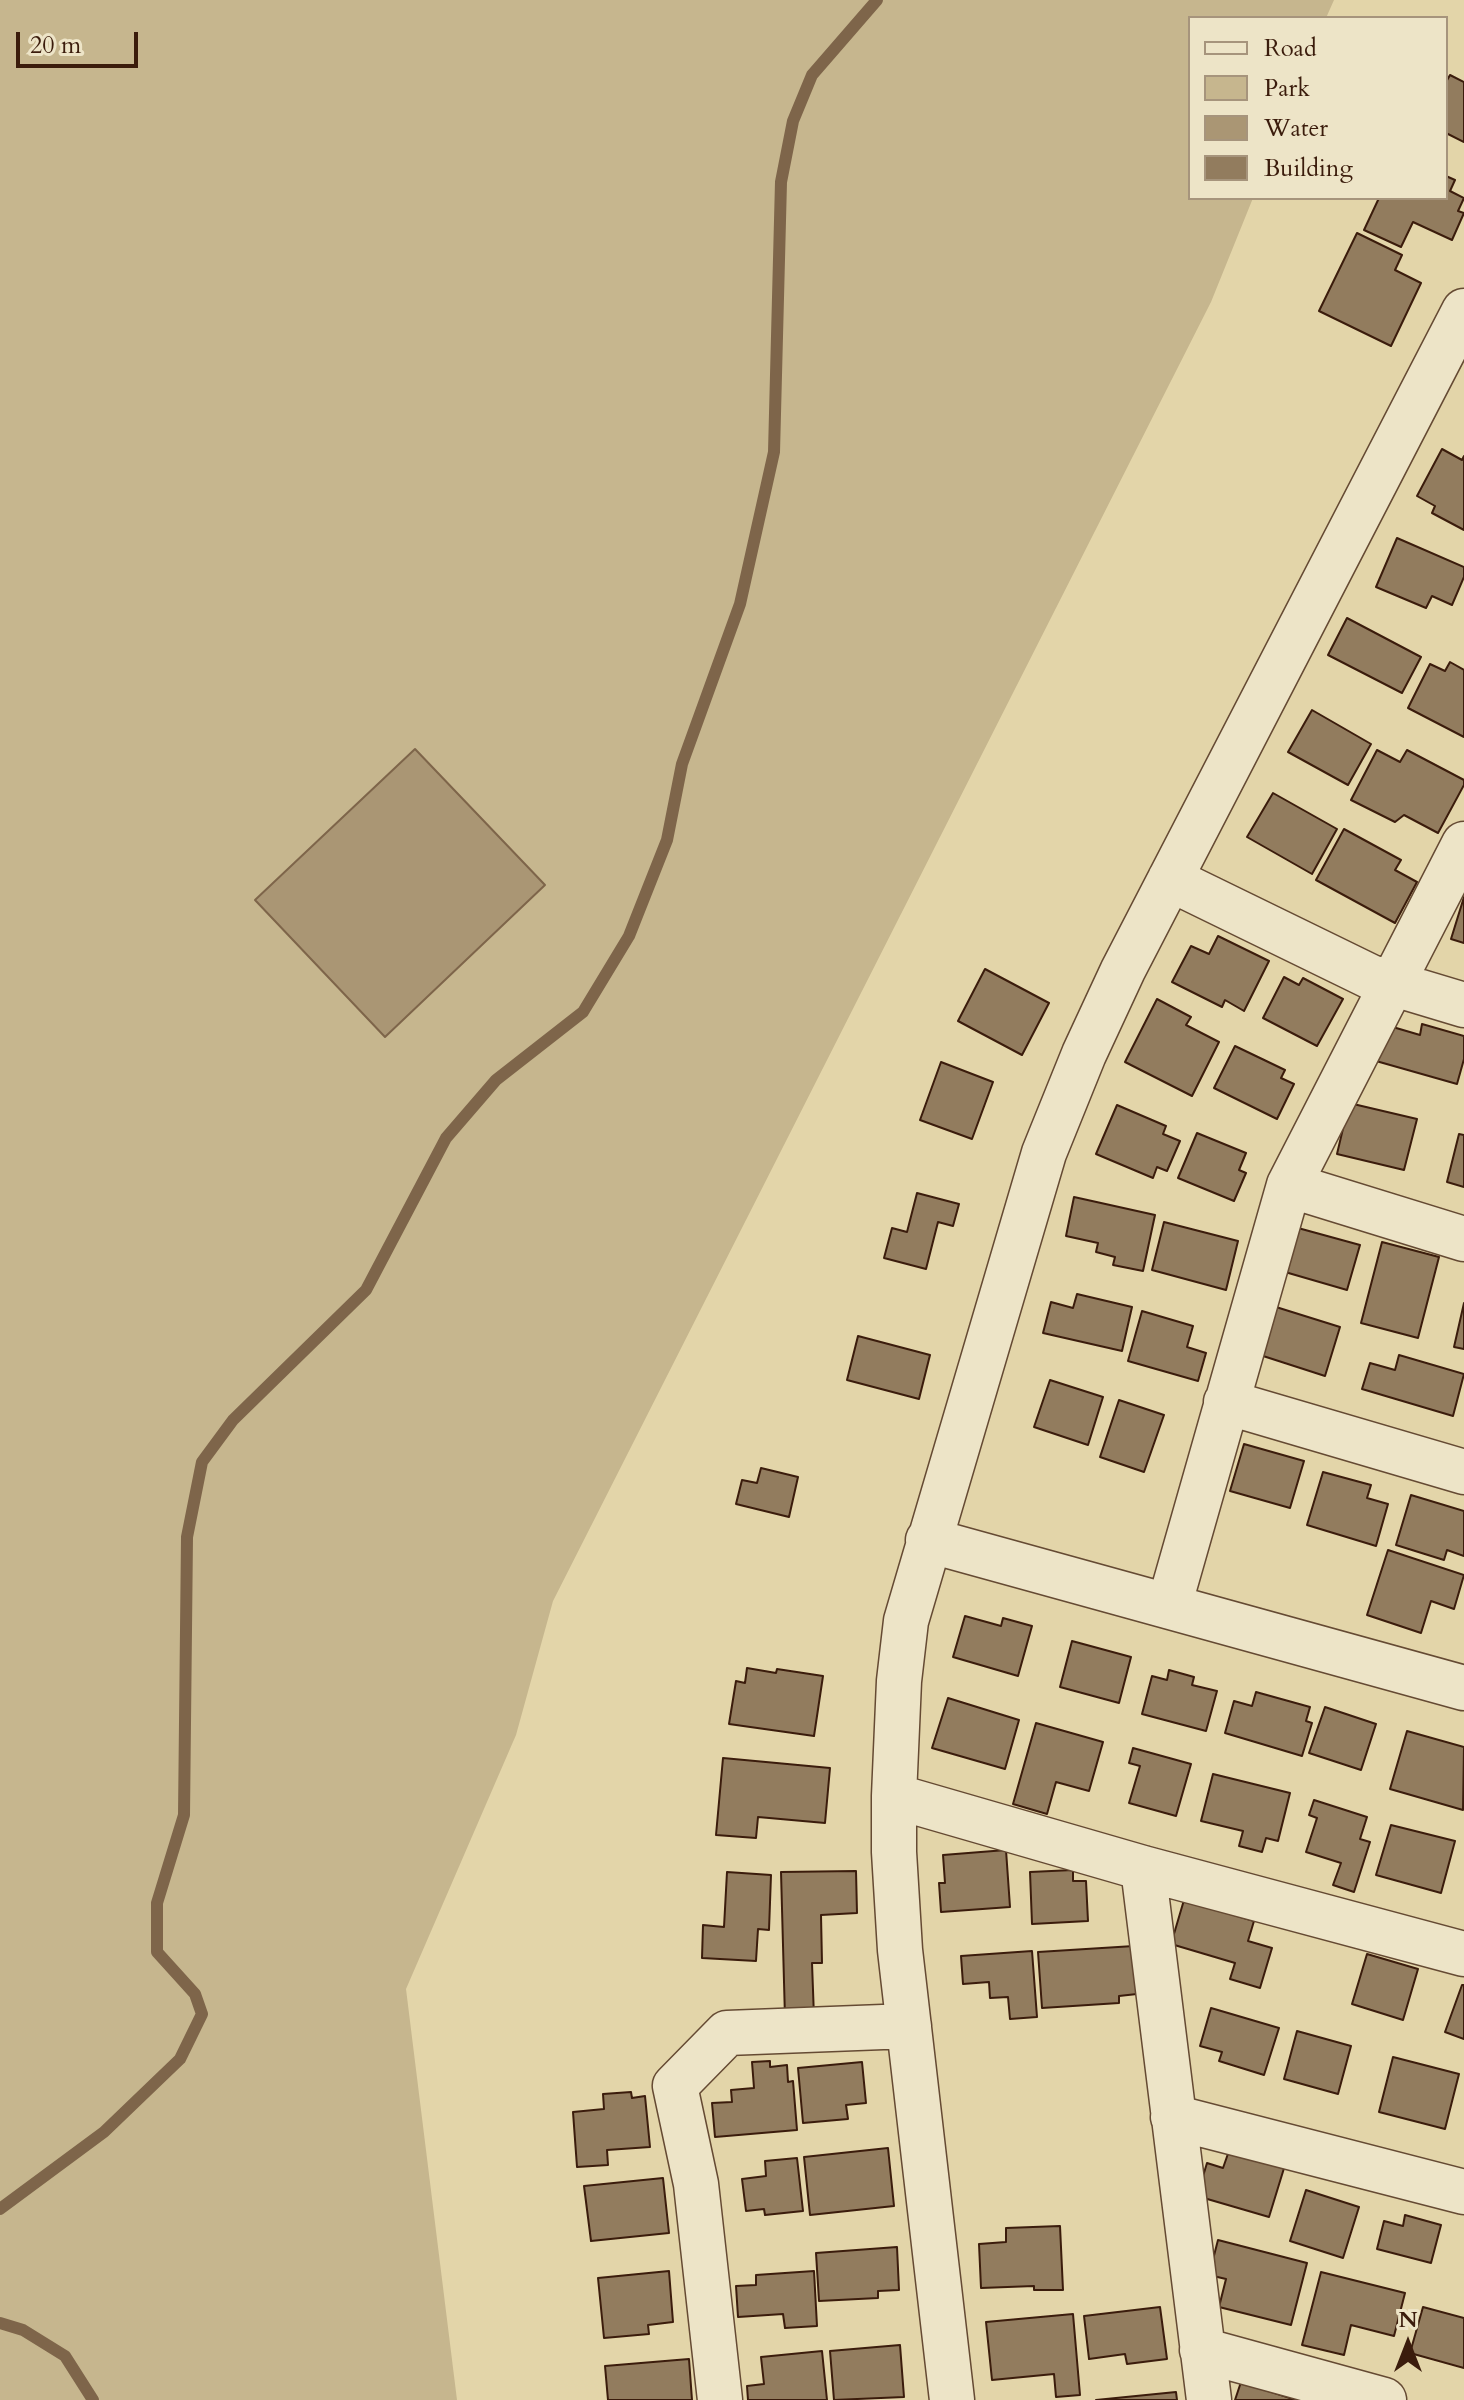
<!DOCTYPE html>
<html>
<head>
<meta charset="utf-8">
<style>
  body { margin:0 }
  #map { position:relative; width:1464px; height:2400px; overflow:hidden; background:#e3d5a9; font-family:Cardo,serif }
  canvas { display:block }
  .legend { position:absolute; left:1188px; top:16px; width:260px; height:184px; box-sizing:border-box; background:#ede4c7; border:2px solid #a6947c; margin:0; padding:10px 14px; list-style:none; font-size:24px; color:#3b1c0c }
  .legend li { display:flex; align-items:center; gap:16px; height:40px }
  .legend b { width:40px; border:2px solid #a6947c }
  .north { position:absolute; left:1368px; top:2304px; width:80px; height:80px; -webkit-text-stroke:6px #ede4c7; paint-order:stroke; rotate:0deg; font-size:22px; font-weight:700; line-height:32px; text-align:center; color:#3b1c0c }
  .north::after { content:''; display:block; margin:auto; width:28px; height:36px; background:#3b1c0c; clip-path:polygon(50% 0,100% 100%,50% 72%,0 100%) }
  .scale { position:absolute; left:16px; top:32px; width:122px; height:36px; box-sizing:border-box; border:4px solid #3b1c0c; border-top:0; padding-left:10px; font-size:24px; line-height:28px; white-space:nowrap; color:#3b1c0c; -webkit-text-stroke:6px #ede4c7; paint-order:stroke }
</style>
</head>
<body>
<div id="map">
<canvas width="1464" height="2400"></canvas>
<ul class="legend">
<li><b style="height:10px;background:#ede4c7"></b>Road</li>
<li><b style="height:22px;background:#c6b68e"></b>Park</li>
<li><b style="height:22px;background:#aa9674"></b>Water</li>
<li><b style="height:22px;background:#927c5e"></b>Building</li>
</ul>
<div class="north">N</div>
<div class="scale">20 m</div>
</div>
<script>
const ctx = document.querySelector('canvas').getContext('2d');
ctx.lineJoin = 'round';
function paint(path, color) { ctx.fillStyle = color; ctx.fill(path, 'evenodd'); }
function trace(path, color, width, dash) { ctx.strokeStyle = color; ctx.lineWidth = width; ctx.lineCap = dash ? 'butt' : 'round'; ctx.setLineDash(dash || []); ctx.stroke(path); }
const green = new Path2D(`
  M 0,0 L 1334,0 L 1326,18 L 1190,18 L 1190,198 L 1253,198 L 1211,302 L 553,1601 L 516,1735 L 406,1989 L 457,2400 L 0,2400 Z`);
const water = new Path2D(`
  M 415,749 L 545,885 L 385,1037 L 255,900 Z`);
const stream = new Path2D(`
  M 0,2209 L 104,2132 L 180,2059 L 202,2014 L 195,1994 L 157,1952 L 157,1903 L 184,1815 L 187,1537 L 202,1462 L 233,1420 L 366,1290 L 446,1138 L 496,1080 L 583,1012 L 629,936 L 667,840 L 682,764 L 740,604 L 774,452 L 781,182 L 793,121 L 812,75 L 877,0
  M 0,2323 L 23,2330 L 65,2356 L 93,2400`);
const building = new Path2D(`
  M 1450,75 L 1464,82 L 1464,142 L 1446,133 L 1446,82 Z
  M 1446,176 L 1455,180 L 1450,191 L 1464,198 L 1458,211 L 1464,213 L 1452,240 L 1413,222 L 1401,247 L 1364,230 L 1379,198 L 1446,198 Z
  M 1357,233 L 1402,255 L 1395,270 L 1421,283 L 1391,346 L 1319,311 Z
  M 1442,449 L 1462,460 L 1464,456 L 1464,530 L 1432,513 L 1435,506 L 1417,496 Z
  M 1397,538 L 1464,567 L 1464,577 L 1452,605 L 1432,596 L 1426,608 L 1376,587 Z
  M 1347,618 L 1421,657 L 1402,693 L 1328,655 Z
  M 1450,662 L 1464,670 L 1464,737 L 1408,708 L 1430,664 L 1445,671 Z
  M 1312,710 L 1371,744 L 1348,785 L 1288,752 Z
  M 1377,750 L 1400,762 L 1407,750 L 1464,780 L 1464,785 L 1438,833 L 1404,815 L 1395,822 L 1351,800 Z
  M 1273,793 L 1337,829 L 1312,874 L 1247,837 Z
  M 1344,829 L 1401,860 L 1395,870 L 1417,882 L 1395,923 L 1316,880 Z
  M 1464,897 L 1464,943 L 1451,939 Z
  M 1218,936 L 1269,961 L 1244,1011 L 1225,1000 L 1222,1007 L 1172,982 L 1191,946 L 1209,954 Z
  M 985,969 L 1049,1003 L 1022,1055 L 958,1021 Z
  M 1284,977 L 1299,985 L 1303,978 L 1343,999 L 1317,1046 L 1263,1018 Z
  M 1157,999 L 1191,1017 L 1186,1025 L 1219,1042 L 1192,1096 L 1125,1062 Z
  M 1422,1024 L 1464,1036 L 1464,1059 L 1457,1084 L 1376,1061 L 1386,1025 L 1420,1035 Z
  M 1235,1046 L 1285,1070 L 1281,1078 L 1294,1084 L 1277,1119 L 1214,1088 Z
  M 941,1062 L 993,1082 L 972,1139 L 920,1120 Z
  M 1349,1103 L 1417,1119 L 1404,1170 L 1337,1154 Z
  M 1117,1105 L 1166,1126 L 1163,1134 L 1180,1141 L 1167,1171 L 1157,1167 L 1153,1178 L 1096,1154 Z
  M 1197,1133 L 1246,1153 L 1239,1170 L 1246,1173 L 1234,1201 L 1178,1178 Z
  M 1459,1134 L 1464,1135 L 1464,1187 L 1447,1182 Z
  M 917,1193 L 959,1204 L 953,1226 L 938,1222 L 926,1269 L 884,1258 L 892,1228 L 907,1232 Z
  M 1074,1197 L 1155,1215 L 1143,1271 L 1113,1265 L 1115,1257 L 1096,1252 L 1098,1243 L 1066,1236 Z
  M 1164,1222 L 1238,1241 L 1226,1290 L 1152,1270 Z
  M 1298,1228 L 1360,1245 L 1347,1290 L 1285,1272 Z
  M 1382,1242 L 1439,1257 L 1418,1338 L 1361,1323 Z
  M 1077,1294 L 1132,1307 L 1122,1351 L 1043,1333 L 1051,1302 L 1073,1308 Z
  M 1464,1303 L 1464,1349 L 1454,1347 Z
  M 1276,1307 L 1340,1327 L 1325,1376 L 1260,1355 Z
  M 1142,1311 L 1193,1326 L 1187,1347 L 1206,1353 L 1198,1381 L 1128,1361 Z
  M 858,1336 L 930,1355 L 919,1399 L 847,1380 Z
  M 1399,1355 L 1464,1374 L 1453,1416 L 1362,1389 L 1370,1363 L 1395,1370 Z
  M 1050,1380 L 1103,1397 L 1088,1445 L 1034,1427 Z
  M 1119,1400 L 1164,1415 L 1144,1472 L 1100,1457 Z
  M 1244,1444 L 1304,1461 L 1290,1508 L 1230,1491 Z
  M 761,1468 L 798,1477 L 789,1517 L 736,1504 L 742,1480 L 757,1483 Z
  M 1323,1472 L 1371,1485 L 1367,1498 L 1388,1504 L 1376,1546 L 1307,1525 Z
  M 1411,1495 L 1464,1511 L 1464,1556 L 1447,1550 L 1444,1560 L 1396,1545 Z
  M 1388,1550 L 1464,1575 L 1454,1609 L 1431,1601 L 1421,1633 L 1367,1615 Z
  M 965,1616 L 1001,1626 L 1003,1618 L 1032,1626 L 1018,1676 L 953,1657 Z
  M 1072,1641 L 1131,1657 L 1119,1703 L 1060,1687 Z
  M 747,1668 L 776,1673 L 777,1669 L 823,1676 L 814,1736 L 729,1724 L 736,1681 L 745,1683 Z
  M 1169,1670 L 1194,1677 L 1192,1685 L 1217,1691 L 1206,1731 L 1142,1714 L 1152,1676 L 1167,1680 Z
  M 1256,1692 L 1310,1707 L 1306,1721 L 1312,1723 L 1302,1756 L 1225,1733 L 1234,1701 L 1252,1706 Z
  M 948,1698 L 1019,1720 L 1005,1769 L 932,1748 Z
  M 1325,1707 L 1376,1724 L 1361,1770 L 1309,1753 Z
  M 1036,1723 L 1103,1742 L 1089,1791 L 1056,1782 L 1047,1814 L 1013,1804 Z
  M 1407,1731 L 1464,1747 L 1463,1810 L 1390,1789 Z
  M 1133,1748 L 1191,1764 L 1176,1816 L 1129,1803 L 1140,1766 L 1129,1763 Z
  M 723,1758 L 830,1768 L 825,1823 L 758,1817 L 756,1838 L 716,1835 Z
  M 1213,1774 L 1290,1793 L 1278,1841 L 1266,1838 L 1262,1852 L 1239,1846 L 1243,1831 L 1201,1821 Z
  M 1314,1800 L 1367,1817 L 1360,1839 L 1370,1842 L 1354,1892 L 1333,1885 L 1341,1863 L 1306,1852 L 1317,1818 L 1309,1815 Z
  M 1391,1825 L 1455,1841 L 1441,1893 L 1376,1875 Z
  M 1006,1850 L 1010,1907 L 941,1912 L 939,1883 L 945,1883 L 943,1855 Z
  M 1073,1870 L 1073,1881 L 1086,1881 L 1088,1921 L 1032,1924 L 1030,1872 Z
  M 856,1871 L 857,1913 L 821,1915 L 822,1963 L 812,1963 L 814,2017 L 785,2018 L 781,1872 Z
  M 727,1872 L 771,1875 L 769,1930 L 758,1929 L 756,1961 L 702,1958 L 703,1925 L 724,1927 Z
  M 1184,1900 L 1254,1921 L 1248,1941 L 1272,1948 L 1260,1988 L 1230,1979 L 1235,1963 L 1171,1944 Z
  M 1134,1946 L 1137,1994 L 1119,1996 L 1119,2003 L 1042,2008 L 1038,1952 Z
  M 1032,1951 L 1037,2017 L 1010,2019 L 1008,1997 L 990,1998 L 989,1982 L 963,1984 L 961,1956 Z
  M 1367,1954 L 1418,1969 L 1403,2020 L 1352,2004 Z
  M 1462,1985 L 1464,1985 L 1464,2039 L 1445,2032 Z
  M 1211,2008 L 1279,2028 L 1264,2075 L 1219,2061 L 1222,2052 L 1200,2046 Z
  M 1297,2031 L 1351,2046 L 1338,2094 L 1284,2079 Z
  M 1393,2057 L 1459,2074 L 1445,2129 L 1379,2112 Z
  M 770,2061 L 770,2067 L 787,2065 L 788,2082 L 793,2081 L 797,2130 L 715,2137 L 712,2103 L 732,2102 L 731,2090 L 754,2088 L 752,2062 Z
  M 862,2062 L 866,2103 L 846,2105 L 848,2119 L 803,2123 L 798,2068 Z
  M 631,2092 L 632,2098 L 645,2096 L 650,2147 L 607,2150 L 608,2165 L 577,2167 L 573,2112 L 604,2109 L 603,2094 Z
  M 888,2148 L 894,2206 L 810,2215 L 804,2157 Z
  M 1230,2148 L 1285,2165 L 1269,2217 L 1197,2196 L 1207,2163 L 1223,2168 Z
  M 797,2158 L 803,2211 L 765,2215 L 764,2209 L 746,2211 L 742,2179 L 766,2176 L 765,2161 Z
  M 663,2178 L 669,2233 L 591,2241 L 584,2186 Z
  M 1306,2190 L 1359,2207 L 1343,2258 L 1290,2241 Z
  M 1405,2215 L 1441,2225 L 1431,2263 L 1377,2249 L 1384,2221 L 1403,2226 Z
  M 1060,2226 L 1063,2290 L 1034,2290 L 1034,2286 L 981,2288 L 979,2244 L 1006,2242 L 1006,2228 Z
  M 1218,2240 L 1307,2263 L 1291,2325 L 1219,2307 L 1226,2279 L 1209,2275 Z
  M 897,2247 L 899,2290 L 878,2291 L 878,2298 L 819,2301 L 816,2253 Z
  M 669,2271 L 673,2322 L 648,2325 L 649,2334 L 604,2338 L 598,2278 Z
  M 814,2271 L 817,2326 L 785,2328 L 783,2314 L 738,2317 L 736,2286 L 756,2285 L 756,2275 Z
  M 1321,2272 L 1405,2293 L 1394,2336 L 1351,2325 L 1344,2355 L 1302,2345 Z
  M 1160,2307 L 1167,2359 L 1127,2364 L 1125,2354 L 1089,2359 L 1084,2316 Z
  M 1423,2307 L 1464,2318 L 1464,2368 L 1410,2353 Z
  M 1073,2314 L 1080,2395 L 1056,2397 L 1054,2374 L 992,2380 L 986,2322 Z
  M 900,2345 L 904,2397 L 834,2400 L 830,2351 Z
  M 822,2351 L 827,2400 L 748,2400 L 747,2386 L 764,2384 L 761,2357 Z
  M 689,2359 L 692,2400 L 608,2400 L 605,2366 Z
  M 1241,2382 L 1296,2400 L 1235,2400 Z
  M 1176,2392 L 1177,2400 L 1096,2400 Z`);
const minor = new Path2D(`
  M 1170,879 L 1371,977 L 1464,1005
  M 1289,1185 L 1464,1239
  M 1226,1402 L 1464,1472
  M 928,1540 L 1464,1688
  M 1169,1606 L 1289,1185 L 1464,844
  M 894,1796 L 1143,1868 L 1464,1954
  M 1143,1868 L 1209,2400
  M 1173,2117 L 1464,2192
  M 1202,2350 L 1384,2400
  M 720,2400 L 696,2184 L 675,2086 L 727,2033 L 909,2026
  M 952,2400 L 900,1950 L 894,1852 L 894,1796 L 899,1681 L 906,1621 L 1044,1153 L 1084,1054 L 1123,970 L 1464,311`);
paint(green, '#c6b68e');
paint(water, '#aa9674');
trace(water, '#7e654a', 2);
trace(stream, '#7e654a', 12);
paint(building, '#927c5e');
trace(building, '#3b1c0c', 2);
trace(minor, '#654a33', 47);
trace(minor, '#ede4c7', 44);
</script>
</body>
</html>
